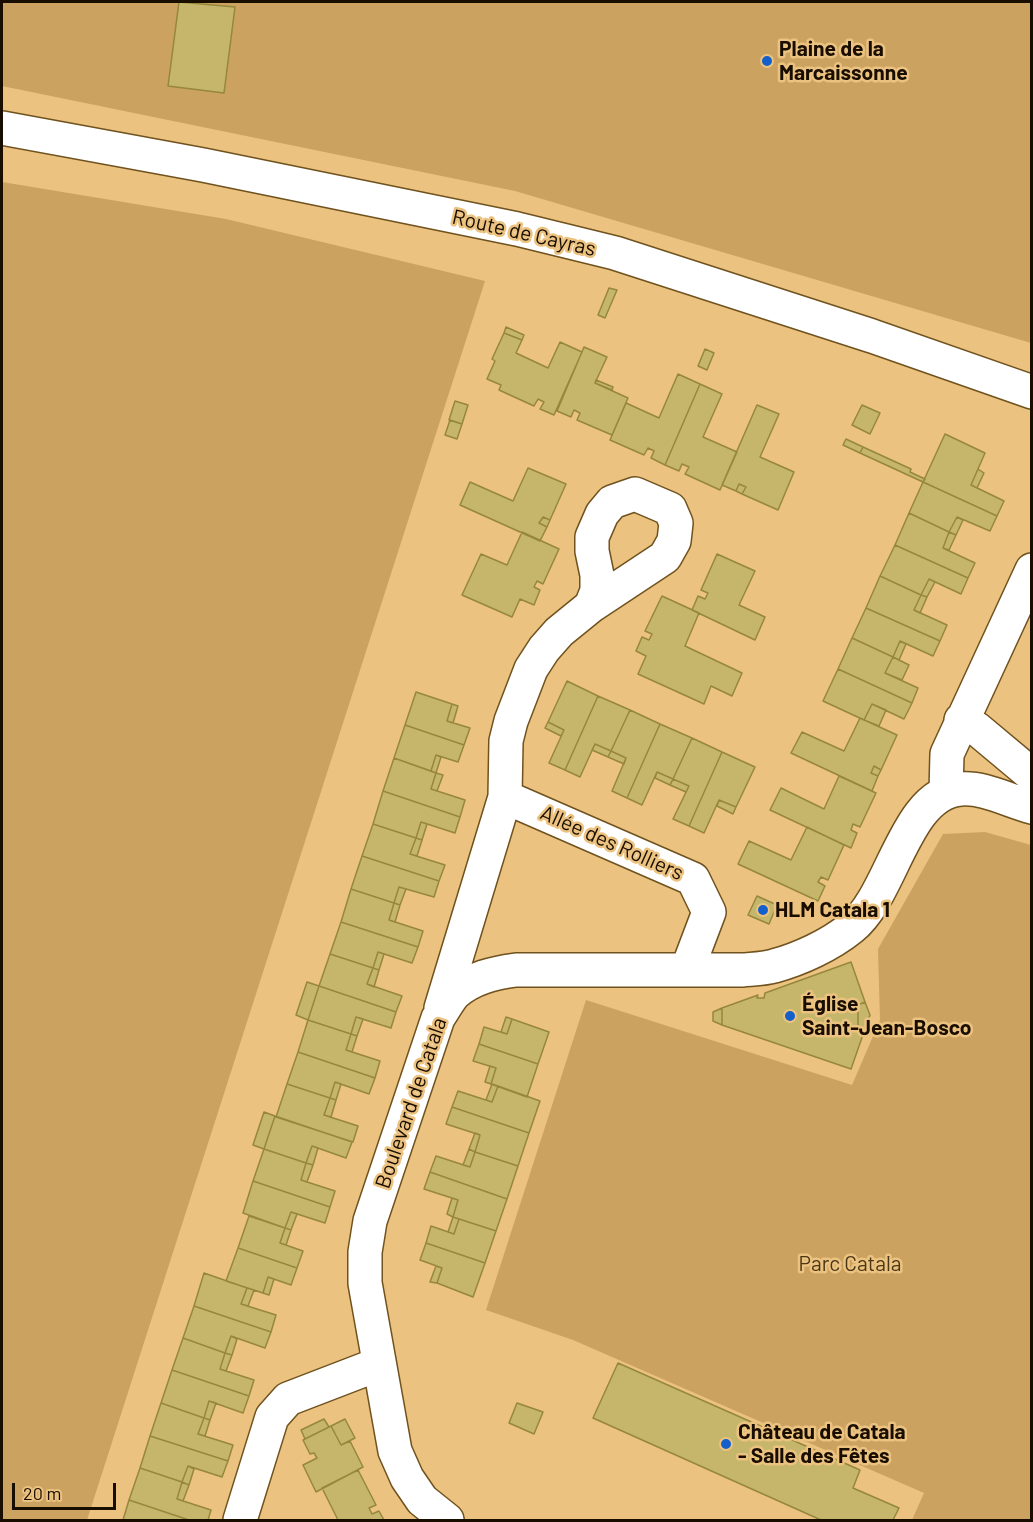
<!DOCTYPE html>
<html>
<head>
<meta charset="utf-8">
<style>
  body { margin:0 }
  #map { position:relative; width:1033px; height:1522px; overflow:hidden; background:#ebc27f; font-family:Barlow,sans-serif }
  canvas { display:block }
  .frame { position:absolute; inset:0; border:3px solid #190d00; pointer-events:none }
  .scale { position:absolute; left:12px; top:1483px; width:104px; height:27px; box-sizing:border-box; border:3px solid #190d00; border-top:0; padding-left:8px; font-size:18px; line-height:21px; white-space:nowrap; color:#190d00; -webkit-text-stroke:4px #ebc27f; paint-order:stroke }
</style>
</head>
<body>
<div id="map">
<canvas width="1033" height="1522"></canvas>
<div class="frame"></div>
<div class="scale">20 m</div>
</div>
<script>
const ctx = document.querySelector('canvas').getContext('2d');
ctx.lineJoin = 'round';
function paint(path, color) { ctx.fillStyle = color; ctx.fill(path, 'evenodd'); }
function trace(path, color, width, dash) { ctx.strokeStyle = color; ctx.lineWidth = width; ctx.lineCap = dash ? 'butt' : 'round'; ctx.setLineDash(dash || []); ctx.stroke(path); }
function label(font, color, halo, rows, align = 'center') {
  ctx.font = font + ' Barlow,sans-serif'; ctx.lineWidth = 5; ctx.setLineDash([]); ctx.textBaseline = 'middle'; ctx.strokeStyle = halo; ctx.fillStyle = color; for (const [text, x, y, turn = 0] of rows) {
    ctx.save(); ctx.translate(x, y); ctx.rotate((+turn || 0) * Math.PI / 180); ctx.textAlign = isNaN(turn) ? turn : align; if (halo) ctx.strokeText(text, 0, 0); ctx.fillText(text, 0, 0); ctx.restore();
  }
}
const green = new Path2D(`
  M 2,2 L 1031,2 L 1031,343 L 515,191 L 2,86 Z
  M 2,182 L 226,219 L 485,281 L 87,1520 L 2,1520 Z
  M 985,832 L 1031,845 L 1031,1520 L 912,1520 L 924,1493 L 573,1340 L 486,1310 L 586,1000 L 852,1085 L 880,1020 L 878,949 L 943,834 Z`);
const building = new Path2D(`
  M 179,2 L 235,7 L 224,93 L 168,86 Z
  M 609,288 L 617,290 L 605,318 L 598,315 Z
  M 506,327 L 524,335 L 522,340 L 504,333 Z
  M 504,333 L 522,340 L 516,353 L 548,368 L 560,342 L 582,352 L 554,415 L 540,409 L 544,402 L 538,399 L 534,406 L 499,390 L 501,385 L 487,379 L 495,361 L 492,359 Z
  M 584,347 L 607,357 L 595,383 L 628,398 L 612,435 L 577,420 L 580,413 L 574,410 L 571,417 L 557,411 Z
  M 705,349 L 714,353 L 707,370 L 698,366 Z
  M 678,374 L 700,384 L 665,465 L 651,458 L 654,451 L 648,448 L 644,455 L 610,440 L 626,403 L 659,418 Z
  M 596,380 L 613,387 L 612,390 L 595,383 Z
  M 700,384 L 722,394 L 703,437 L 737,452 L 720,490 L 685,474 L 689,467 L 682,464 L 679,471 L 665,465 Z
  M 455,401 L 468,405 L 462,424 L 449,420 Z
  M 757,405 L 779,414 L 760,457 L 794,472 L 778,510 L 742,494 L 746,487 L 739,484 L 736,491 L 722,485 Z
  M 862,405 L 880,413 L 870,434 L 852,425 Z
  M 450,420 L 462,424 L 457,439 L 445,435 Z
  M 945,434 L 985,453 L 971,485 L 1004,501 L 997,516 L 923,482 Z
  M 846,439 L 863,447 L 860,453 L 843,445 Z
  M 863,447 L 911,469 L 910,472 L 925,479 L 923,482 L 860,453 Z
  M 528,468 L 566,484 L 550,520 L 543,517 L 539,523 L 547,527 L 540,541 L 460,505 L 470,482 L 513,501 Z
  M 978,469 L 984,473 L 977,488 L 971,485 Z
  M 923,482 L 997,516 L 990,531 L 957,517 L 949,532 L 909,513 Z
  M 739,484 L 746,487 L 742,494 L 736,491 Z
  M 909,513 L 949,532 L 943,548 L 975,563 L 968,578 L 895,545 Z
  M 543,517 L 550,520 L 547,527 L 539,523 Z
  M 957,517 L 963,520 L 956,535 L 949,532 Z
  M 522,532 L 559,549 L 543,584 L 537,581 L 534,587 L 540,590 L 534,605 L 520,599 L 512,617 L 462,595 L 481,554 L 507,565 Z
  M 949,532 L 956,535 L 949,550 L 943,548 Z
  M 895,545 L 968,578 L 961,594 L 929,579 L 921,595 L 880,576 Z
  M 717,554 L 755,571 L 739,605 L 765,617 L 755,640 L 692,610 L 698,596 L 705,599 L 708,593 L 701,590 Z
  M 880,576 L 921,595 L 914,610 L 947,625 L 940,641 L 866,608 Z
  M 929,579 L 935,582 L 927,597 L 921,595 Z
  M 921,595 L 927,597 L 920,613 L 914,610 Z
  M 662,596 L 699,613 L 685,646 L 742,673 L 732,696 L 711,686 L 704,704 L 638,674 L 646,656 L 636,651 L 642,637 L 649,640 L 652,634 L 645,631 Z
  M 866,608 L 940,641 L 933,656 L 900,641 L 893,657 L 852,638 Z
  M 852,638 L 893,657 L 885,673 L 918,688 L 912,703 L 838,669 Z
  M 900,641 L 906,644 L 899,660 L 893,657 Z
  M 893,657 L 909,665 L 902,680 L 885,673 Z
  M 838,669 L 912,703 L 904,719 L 872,704 L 864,720 L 823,701 Z
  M 567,681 L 598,696 L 565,770 L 549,763 L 564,730 L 548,722 Z
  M 416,692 L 452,704 L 447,721 L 470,728 L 464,745 L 405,725 Z
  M 598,696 L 630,710 L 611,751 L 595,744 L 580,777 L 565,770 Z
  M 452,704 L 458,706 L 453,723 L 447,721 Z
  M 872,704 L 886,710 L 879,726 L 864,720 Z
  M 630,710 L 660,724 L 627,798 L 612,791 L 626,758 L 611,751 Z
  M 860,718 L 897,735 L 881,770 L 874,766 L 871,773 L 878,776 L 872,791 L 791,753 L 802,732 L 844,751 Z
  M 548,722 L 564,730 L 561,736 L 545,728 Z
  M 660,724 L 692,738 L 673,779 L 657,772 L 642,805 L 627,798 Z
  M 405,725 L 464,745 L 458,762 L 436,755 L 431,771 L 394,758 Z
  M 692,738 L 722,752 L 689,826 L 673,819 L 689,786 L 673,779 Z
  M 595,744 L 611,751 L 608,757 L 592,750 Z
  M 611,751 L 626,758 L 624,764 L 608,757 Z
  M 722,752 L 755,767 L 736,807 L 719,800 L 704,833 L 689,826 Z
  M 436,755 L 441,757 L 436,773 L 431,771 Z
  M 394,758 L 436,773 L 431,789 L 465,800 L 460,817 L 383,791 Z
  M 874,766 L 881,770 L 878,776 L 871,773 Z
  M 657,772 L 673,779 L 670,785 L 655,778 Z
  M 436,773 L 443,775 L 437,791 L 431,789 Z
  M 839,776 L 876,793 L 860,827 L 853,824 L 851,830 L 857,833 L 851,848 L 770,810 L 781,788 L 824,809 Z
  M 673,779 L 689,786 L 686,792 L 670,785 Z
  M 383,791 L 460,817 L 455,833 L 421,822 L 416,838 L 373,824 Z
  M 719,800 L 736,807 L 733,814 L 717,806 Z
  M 421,822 L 427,824 L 422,840 L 416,838 Z
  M 373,824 L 416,838 L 410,854 L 445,865 L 439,881 L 362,856 Z
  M 807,827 L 844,845 L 828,880 L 821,877 L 818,882 L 825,886 L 818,901 L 738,864 L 749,841 L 791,860 Z
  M 416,838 L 422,840 L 417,856 L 410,854 Z
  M 362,856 L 439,881 L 434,897 L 399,887 L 394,903 L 351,889 Z
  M 399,887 L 406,889 L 400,905 L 394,903 Z
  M 351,889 L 394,903 L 389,920 L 423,931 L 418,947 L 341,922 Z
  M 757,896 L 777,905 L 769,924 L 748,915 Z
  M 394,903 L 400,905 L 395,922 L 389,920 Z
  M 341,922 L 418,947 L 412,963 L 378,952 L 373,968 L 330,954 Z
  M 378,952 L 384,954 L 379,970 L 373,968 Z
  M 330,954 L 373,968 L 367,984 L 402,996 L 396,1012 L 319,986 Z
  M 851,962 L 865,1002 L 858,1005 L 858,1026 L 865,1029 L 851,1069 L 722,1025 L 722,1008 L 758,995 L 757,998 L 764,998 L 765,993 Z
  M 373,968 L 379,970 L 374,987 L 367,984 Z
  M 307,982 L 319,986 L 308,1020 L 296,1015 Z
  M 319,986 L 396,1012 L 391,1028 L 356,1017 L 351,1034 L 308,1020 Z
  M 865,1002 L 870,1015 L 865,1029 L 858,1026 L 858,1005 Z
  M 722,1008 L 722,1025 L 713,1021 L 713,1012 Z
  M 356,1017 L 363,1019 L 357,1036 L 351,1034 Z
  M 506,1017 L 512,1019 L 507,1034 L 501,1032 Z
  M 512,1019 L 549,1032 L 538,1064 L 479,1044 L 484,1027 L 507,1034 Z
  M 308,1020 L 351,1034 L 346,1050 L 380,1061 L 375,1078 L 298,1052 Z
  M 351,1034 L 357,1036 L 352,1052 L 346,1050 Z
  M 479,1044 L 538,1064 L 527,1097 L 491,1084 L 496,1068 L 473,1061 Z
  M 298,1052 L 375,1078 L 369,1094 L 335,1082 L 330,1098 L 287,1084 Z
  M 490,1066 L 496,1068 L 491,1084 L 485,1082 Z
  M 335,1082 L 341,1084 L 336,1100 L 330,1098 Z
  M 287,1084 L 330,1098 L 324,1115 L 358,1126 L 353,1142 L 276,1117 Z
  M 492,1084 L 498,1086 L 492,1102 L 486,1100 Z
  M 498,1086 L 540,1101 L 529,1133 L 452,1107 L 458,1091 L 492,1102 Z
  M 330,1098 L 336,1100 L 331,1117 L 324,1115 Z
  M 452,1107 L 529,1133 L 518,1166 L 475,1152 L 480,1135 L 446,1124 Z
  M 264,1112 L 275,1116 L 264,1149 L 253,1145 Z
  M 275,1116 L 352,1142 L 346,1158 L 312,1146 L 306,1163 L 264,1149 Z
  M 475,1133 L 480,1135 L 475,1152 L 469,1149 Z
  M 312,1146 L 318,1148 L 313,1165 L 306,1163 Z
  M 264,1149 L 306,1163 L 301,1180 L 335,1191 L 330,1207 L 253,1181 Z
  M 469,1149 L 475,1152 L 470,1167 L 463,1165 Z
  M 475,1152 L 518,1166 L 507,1199 L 430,1172 L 436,1156 L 470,1167 Z
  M 306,1163 L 313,1165 L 307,1182 L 301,1180 Z
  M 430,1172 L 507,1199 L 496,1231 L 453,1217 L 458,1200 L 424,1189 Z
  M 253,1181 L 330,1207 L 325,1223 L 291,1212 L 285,1228 L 243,1213 Z
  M 452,1198 L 458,1200 L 453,1217 L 447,1214 Z
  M 291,1212 L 297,1214 L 291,1230 L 285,1228 Z
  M 249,1216 L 285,1228 L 280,1243 L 303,1251 L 297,1268 L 238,1248 Z
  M 453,1217 L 459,1219 L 454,1234 L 448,1232 Z
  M 459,1219 L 496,1231 L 485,1263 L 426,1243 L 431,1226 L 454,1234 Z
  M 285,1228 L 291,1230 L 286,1245 L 280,1243 Z
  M 426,1243 L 485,1263 L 473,1297 L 437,1283 L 442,1268 L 420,1260 Z
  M 238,1248 L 297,1268 L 291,1285 L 268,1277 L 263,1293 L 226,1281 Z
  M 436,1266 L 442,1268 L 437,1283 L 430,1282 Z
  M 204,1273 L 247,1288 L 241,1304 L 276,1315 L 271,1332 L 194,1306 Z
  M 268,1277 L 274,1279 L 269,1295 L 263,1293 Z
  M 247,1288 L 254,1290 L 248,1306 L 241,1304 Z
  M 194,1306 L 271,1332 L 265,1348 L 231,1336 L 225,1353 L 183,1338 Z
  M 231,1336 L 237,1339 L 232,1355 L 225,1353 Z
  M 183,1338 L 225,1353 L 220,1369 L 254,1380 L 249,1396 L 172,1370 Z
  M 225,1353 L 232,1355 L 226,1371 L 220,1369 Z
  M 618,1363 L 860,1470 L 853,1488 L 899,1508 L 893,1520 L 821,1520 L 593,1418 Z
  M 172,1370 L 249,1396 L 243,1413 L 209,1401 L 204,1418 L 161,1403 Z
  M 209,1401 L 216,1403 L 210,1420 L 204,1418 Z
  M 161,1403 L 204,1418 L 198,1434 L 233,1445 L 228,1461 L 150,1436 Z
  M 517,1403 L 543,1412 L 534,1434 L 509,1423 Z
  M 204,1418 L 210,1420 L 205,1436 L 198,1434 Z
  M 324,1419 L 329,1427 L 305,1439 L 301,1430 Z
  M 345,1419 L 355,1438 L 341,1445 L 331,1426 Z
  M 331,1426 L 341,1445 L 350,1441 L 363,1467 L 316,1492 L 303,1465 L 317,1458 L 314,1453 L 310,1454 L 303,1440 Z
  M 150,1436 L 228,1461 L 222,1477 L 188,1466 L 182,1482 L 140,1468 Z
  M 188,1466 L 194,1469 L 189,1485 L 182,1482 Z
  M 140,1468 L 182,1482 L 177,1499 L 211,1510 L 208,1520 L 189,1520 L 129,1500 Z
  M 358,1470 L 376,1505 L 369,1508 L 372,1514 L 379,1511 L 384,1520 L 338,1520 L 322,1488 Z
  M 182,1482 L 189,1485 L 183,1501 L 177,1499 Z
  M 129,1500 L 189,1520 L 123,1520 Z`);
const minor = new Path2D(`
  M 961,720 L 977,729 L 1032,775
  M 946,792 L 947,754 L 1032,570
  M 505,797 L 693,879 L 709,912 L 687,970
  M 441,1008 L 505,797 L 506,741 L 511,721 L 531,669 L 544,649 L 559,632 L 591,606 L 665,557 L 674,541 L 676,523 L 670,509 L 635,494 L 612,502 L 602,514 L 592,537 L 592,551 L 597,575 L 597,591 L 591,606
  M 240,1520 L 272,1417 L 288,1399 L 379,1364
  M 447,1520 L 422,1500 L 407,1478 L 395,1451 L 365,1283 L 365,1252 L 370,1221 L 438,1018 C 443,1011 448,1001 454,994 C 471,978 494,973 516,970 L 742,970 C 752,969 764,969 774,966 C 800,959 830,945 851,928 C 893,895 904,793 961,789 C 984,787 1009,801 1032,807`);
const tertiary = new Path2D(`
  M 2,128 L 203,165 L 517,229 L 615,253 L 872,336 L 1032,392`);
const markers = [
  [767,61,6,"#1360ca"],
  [763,910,6,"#1360ca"],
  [790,1016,6,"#1360ca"],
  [726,1444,6,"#1360ca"]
];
const poiNames = [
  ["Plaine de la",779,49],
  ["Marcaissonne",779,73],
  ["HLM Catala 1",775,910],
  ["Église",802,1004],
  ["Saint-Jean-Bosco",802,1028],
  ["Château de Catala",738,1432],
  ["- Salle des Fêtes",738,1456]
];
const streetNames = [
  ["Route de Cayras",524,233,13],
  ["Allée des Rolliers",612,843,24],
  ["Boulevard de Catala",411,1103,-71]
];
const parkNames = [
  ["Parc Catala",850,1264]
];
paint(green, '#cba260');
paint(building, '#c5b66b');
trace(building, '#96873c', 1.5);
trace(minor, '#6f521e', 36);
trace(tertiary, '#6f521e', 36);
trace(minor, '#fff', 33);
trace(tertiary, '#fff', 33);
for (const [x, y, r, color] of markers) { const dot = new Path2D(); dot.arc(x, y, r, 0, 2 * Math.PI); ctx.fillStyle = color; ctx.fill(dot); trace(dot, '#ebc27f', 2); }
label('bold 21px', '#190d00', '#ebc27f', poiNames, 'left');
label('21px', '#190d00', '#ebc27f', streetNames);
label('21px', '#4a3717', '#ebc27f', parkNames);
</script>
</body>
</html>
